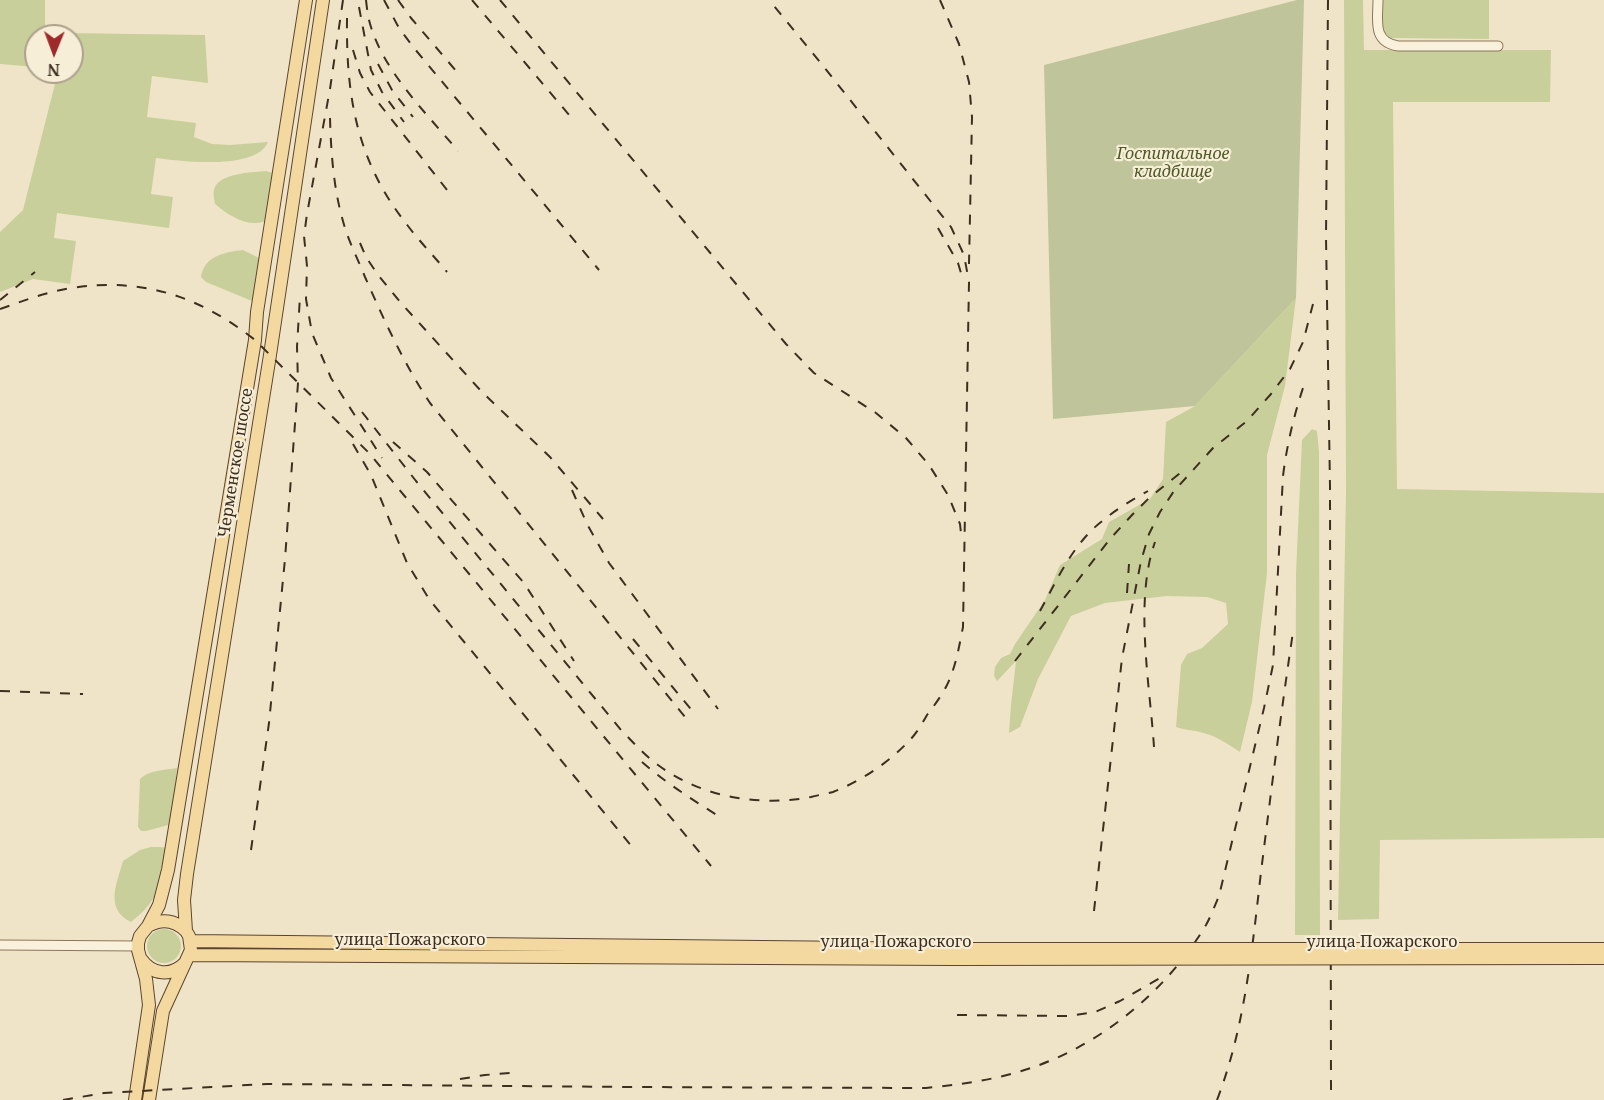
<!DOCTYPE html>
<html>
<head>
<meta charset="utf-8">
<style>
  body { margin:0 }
  #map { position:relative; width:1604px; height:1100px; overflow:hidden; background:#f0e4c8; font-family:"Noto Serif",serif }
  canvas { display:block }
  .north { position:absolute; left:24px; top:24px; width:60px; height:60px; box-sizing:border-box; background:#f7eed8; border:2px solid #ada18e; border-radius:50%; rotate:181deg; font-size:16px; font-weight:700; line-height:24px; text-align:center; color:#3d2e20 }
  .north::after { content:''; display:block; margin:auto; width:21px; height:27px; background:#9e2a2b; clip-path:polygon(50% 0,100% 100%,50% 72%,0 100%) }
</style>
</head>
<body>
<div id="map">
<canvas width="1604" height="1100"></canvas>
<div class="north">N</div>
</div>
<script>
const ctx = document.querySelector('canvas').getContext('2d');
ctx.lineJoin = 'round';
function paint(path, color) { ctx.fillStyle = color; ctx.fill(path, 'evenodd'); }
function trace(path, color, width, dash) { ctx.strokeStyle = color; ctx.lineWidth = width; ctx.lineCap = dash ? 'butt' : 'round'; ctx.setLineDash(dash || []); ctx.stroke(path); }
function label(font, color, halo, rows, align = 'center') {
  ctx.font = font + ' "Noto Serif",serif'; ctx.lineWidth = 4.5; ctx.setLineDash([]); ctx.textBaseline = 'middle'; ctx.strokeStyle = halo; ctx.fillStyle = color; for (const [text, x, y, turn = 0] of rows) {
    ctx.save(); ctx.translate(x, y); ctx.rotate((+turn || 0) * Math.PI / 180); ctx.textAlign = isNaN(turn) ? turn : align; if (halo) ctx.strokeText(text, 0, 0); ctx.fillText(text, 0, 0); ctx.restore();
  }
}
const green = new Path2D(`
  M 0,0 L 45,0 L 45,36 L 36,36 L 36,67 L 0,64 Z
  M 1344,0 L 1363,0 L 1364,50 L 1551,50 L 1550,102 L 1393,102 L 1397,489 L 1604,493 L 1604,838 L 1380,840 L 1379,919 L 1338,920 L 1346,491 Z
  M 1383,0 L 1489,0 L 1489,39 L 1382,38 Z
  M 68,33 L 205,35 L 208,83 L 152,76 L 147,117 L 196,123 L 194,137 L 212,144 L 230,145 L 268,142 C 256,171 180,161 156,158 L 151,194 L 173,197 L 169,228 L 57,213 L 54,238 L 76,241 L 70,284 L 33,279 L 0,292 L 0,232 L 23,210 L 58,72 L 72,72 L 72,36 L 67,36 Z
  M 266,171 L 273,173 L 266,221 C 248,228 229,216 215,204 C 214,197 212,191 216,185 C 225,173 253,172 266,171 Z
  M 243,250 L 259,258 L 252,301 L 206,282 L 201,277 C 204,256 225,252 243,250 Z
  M 1296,298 L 1285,386 L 1267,455 L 1267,573 L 1252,702 L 1240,752 C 1228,744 1215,735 1200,732 C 1191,730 1184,730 1176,727 L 1181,665 L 1187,654 L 1202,648 L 1228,624 L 1226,603 L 1207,597 L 1167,596 L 1105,603 L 1071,616 L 1038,679 L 1020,727 L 1009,733 L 1011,705 L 1016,661 L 997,681 L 994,676 L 995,667 L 1001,658 L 1010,654 L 1015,644 L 1045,600 L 1060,565 L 1102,539 L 1109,522 L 1150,499 L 1163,479 L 1166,422 L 1195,406 Z
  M 1312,429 L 1317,431 L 1319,452 L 1320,935 L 1295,935 L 1296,573 L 1302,440 Z
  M 177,768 L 172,824 L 146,831 L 141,831 L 138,827 L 140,779 C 149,770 165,770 177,768 Z
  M 151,847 L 160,847 L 167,848 C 162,883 160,899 131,922 C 104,909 117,883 123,861 L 140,850 Z
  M147 946a17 17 0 1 1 34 0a17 17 0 1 1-34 0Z`);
const cemetery = new Path2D(`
  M 1297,0 L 1304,0 L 1296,298 L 1195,406 L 1053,419 L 1044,65 Z`);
const minor = new Path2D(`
  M 1378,0 C 1378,20 1372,42 1398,46 L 1498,46
  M 0,945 L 138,946`);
const major = new Path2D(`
  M 148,926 C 162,918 175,920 186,931
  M 190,941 L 953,949
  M 1587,949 L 1604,949
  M 189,955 L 954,959
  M 1585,958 L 1604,958
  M 141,959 C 152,975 171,977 185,963
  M 135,1100 L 149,1005 L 146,979 L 138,950 L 138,943 L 140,936 L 148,926 L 159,905 L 168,870 L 255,340 L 257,312 L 306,0
  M 149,1100 L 163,1011 L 191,950 L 189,936 L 186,931 L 184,900 L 187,874 L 270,355 L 323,0`);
const rail = new Path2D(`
  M 343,0 L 330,89 L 307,214 L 304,236 L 307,266 L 306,299 L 312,333 L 331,378 L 382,458
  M 366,0 C 367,9 368,18 371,27 C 385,73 428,115 458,151
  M 384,0 L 399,28 L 414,48 L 599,270
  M 398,0 L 411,18 L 457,72
  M 472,0 L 570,116
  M 500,0 L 786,344 L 814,373 L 876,413 L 906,438 L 929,465 L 948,495 L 960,524 L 961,533
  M 940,0 L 959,44 L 969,82 L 972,117 L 969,264
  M 1328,0 L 1326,237 L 1330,487 L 1331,1100
  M 359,7 L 371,70 L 382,92 L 404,122
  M 347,18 C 346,98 357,162 408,226 C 420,242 434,256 447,272
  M 353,50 L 360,73 L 370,92 L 451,195
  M 378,64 L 392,90 L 413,117
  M 330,118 C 331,155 334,195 346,231 C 351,246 359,262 365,277 C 384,320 404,364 430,403 L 685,717
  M 938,228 L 958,263 L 961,273
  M 360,243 L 366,257 L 378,275 L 401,303 L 482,392 L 550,457 L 603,519
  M 0,300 L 35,272
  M 0,309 C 23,301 46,292 71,288 C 142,277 199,296 255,340 L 369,453 L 711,866
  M 362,412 L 416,481 L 621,730 C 633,742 644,755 658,765 C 701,797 759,807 811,797 C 818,795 826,794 833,792 C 861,781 888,763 909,741 C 916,734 922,724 927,715 C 934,706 942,695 947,685 C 956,666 959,647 963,627 L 969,282 L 964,255 L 951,227 L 820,62 L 769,0
  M 393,442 L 427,472 L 524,583 L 574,661
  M 353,444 L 371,475 L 407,563 L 429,599 L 633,848
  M 572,490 L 587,524 L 609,563 L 718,709
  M 1127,593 L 1129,564
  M 1040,611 C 1057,580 1073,544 1101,522 C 1115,510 1132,500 1148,491
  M 633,639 L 694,713
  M 1015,661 L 1110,539 L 1132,515 L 1149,498 L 1184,470
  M 0,691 L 83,694
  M 1154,747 C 1150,685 1134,601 1155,542
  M 642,762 C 666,783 693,800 720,817
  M 251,850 L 269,723 L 285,559 L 298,383 L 297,347 L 300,296
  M 1094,911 L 1122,658 L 1141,561 L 1149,534 L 1160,512 L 1174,491 L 1213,448 L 1247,421 L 1271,394 L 1290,369 L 1303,342 L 1313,304
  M 957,1015 L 1069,1016 L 1095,1012 L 1120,1001 L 1160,978
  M 460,1079 L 485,1075 L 510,1073
  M 63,1100 L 104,1093 L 267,1084 L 630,1087 L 926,1088 C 954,1085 980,1082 1007,1075 C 1089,1055 1163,997 1206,925 C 1211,916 1215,905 1219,896 L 1264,708 L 1273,665 L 1283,476 C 1287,444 1294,415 1304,385
  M 1217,1100 C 1245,1027 1252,950 1261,872 C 1271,792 1281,712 1293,632`);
const majorBridge = new Path2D(`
  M 953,949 L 1587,949
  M 954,959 L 1585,958`);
const parkNames = [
  ["Госпитальное",1173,154],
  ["кладбище",1173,172]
];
const streetNames = [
  ["Черменское шоссе",236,463,-81],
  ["улица Пожарского",410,940],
  ["улица Пожарского",896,942],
  ["улица Пожарского",1382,942]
];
paint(green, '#c9cf9b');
paint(cemetery, '#bfc49a');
trace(minor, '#8d765c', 11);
trace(major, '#5b4430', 14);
trace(minor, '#faf1dc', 9);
trace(major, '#f3d9a0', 12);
trace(rail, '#3d2e20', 2, [10, 10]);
trace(majorBridge, '#5b4430', 14, []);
trace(majorBridge, '#f3d9a0', 12);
label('italic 16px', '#4d5a26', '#f7eed8', parkNames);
label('16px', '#3d2e20', '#f7eed8', streetNames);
</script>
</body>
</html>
